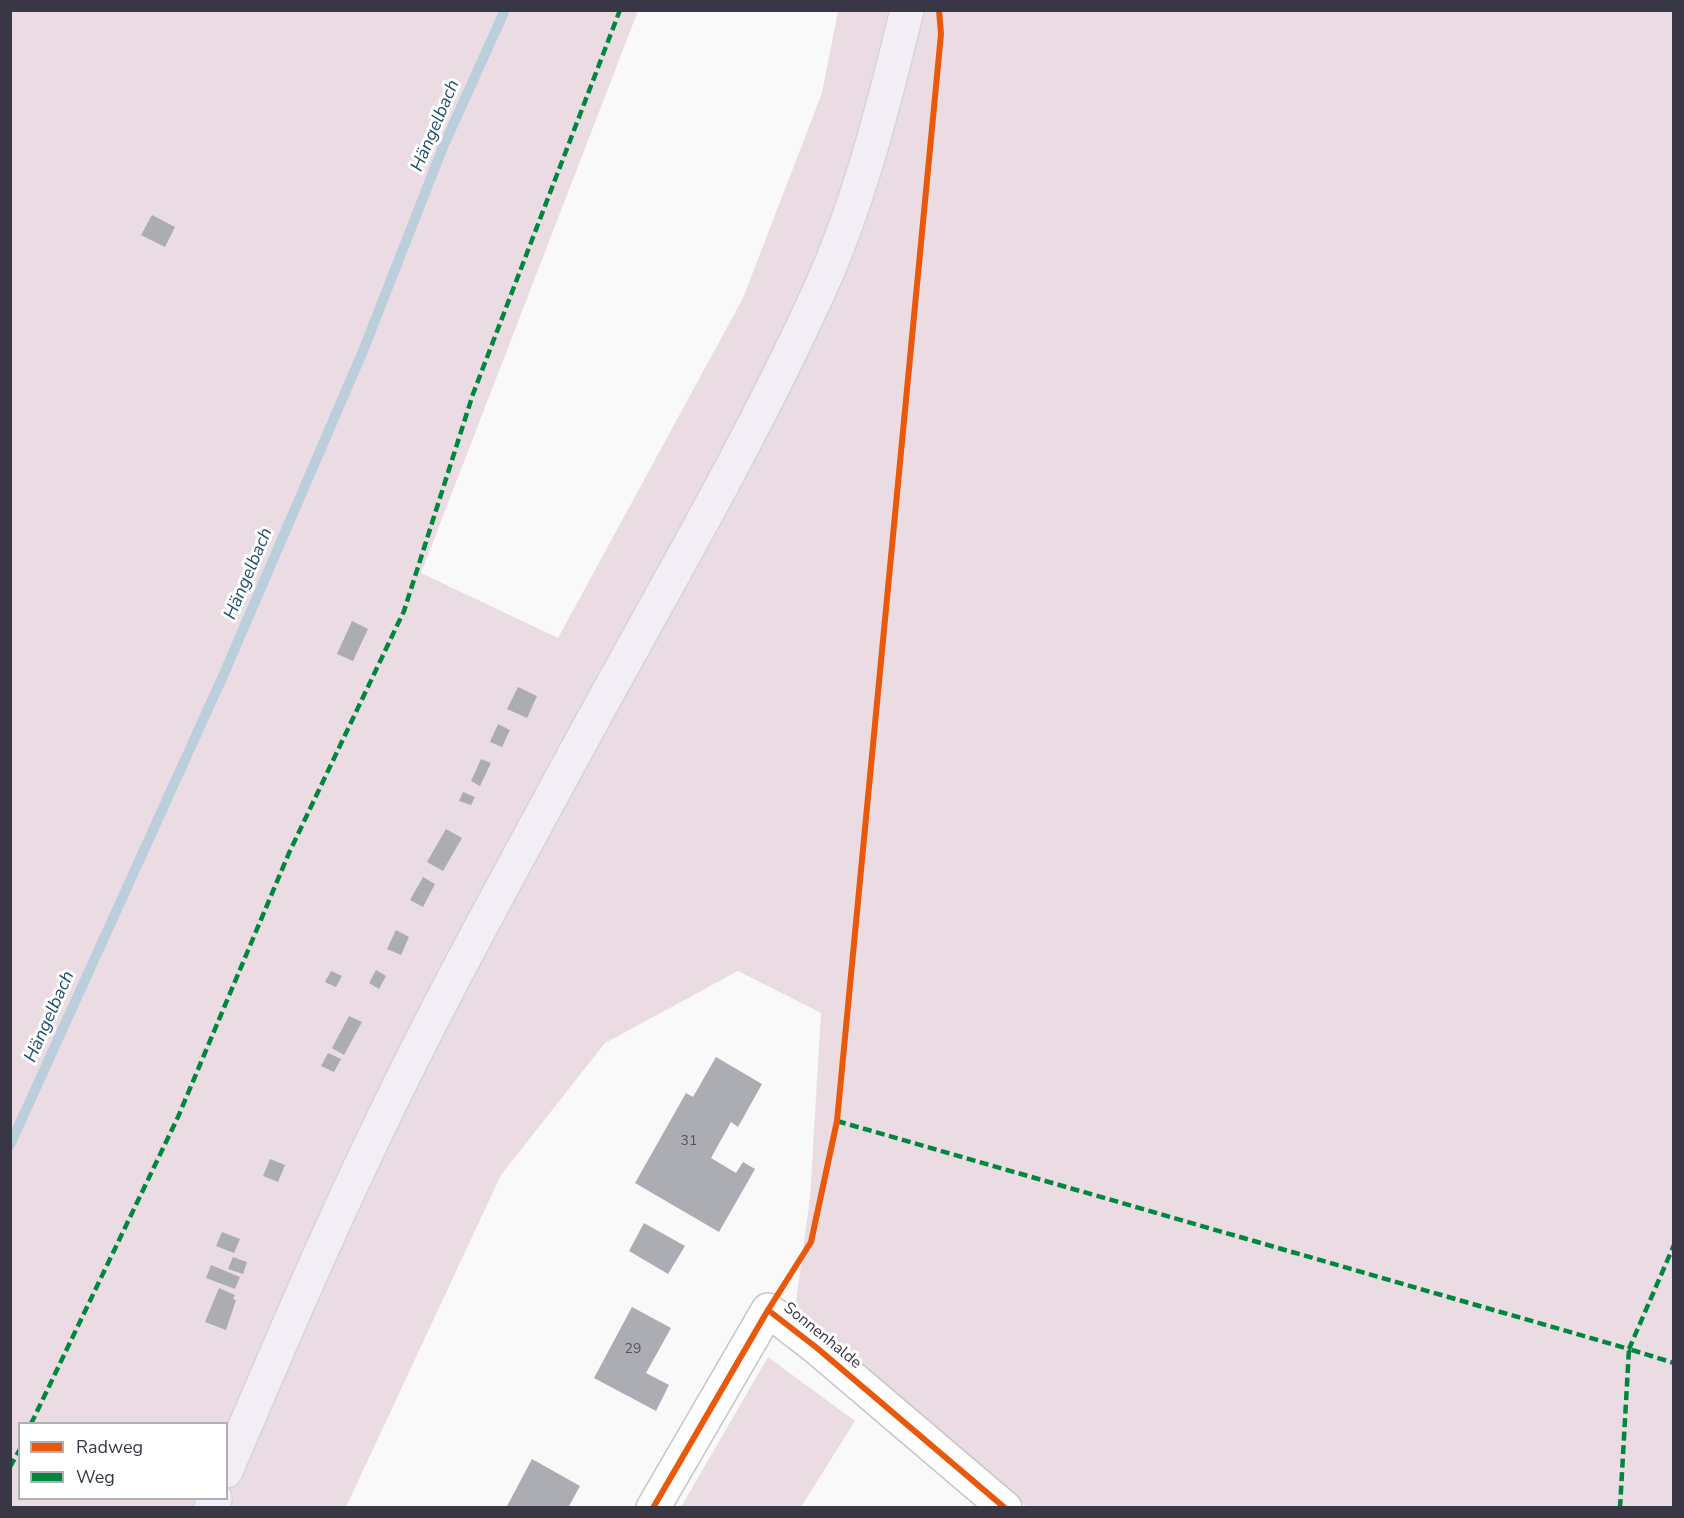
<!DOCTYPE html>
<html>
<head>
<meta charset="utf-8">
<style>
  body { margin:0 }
  #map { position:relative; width:1684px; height:1518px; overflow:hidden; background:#f9f9f9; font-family:"Nunito Sans",sans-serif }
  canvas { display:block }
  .frame { position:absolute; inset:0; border:12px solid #393745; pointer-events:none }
  .legend { position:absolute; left:18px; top:1422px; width:210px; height:78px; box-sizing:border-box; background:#fff; border:2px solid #b0afb5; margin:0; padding:8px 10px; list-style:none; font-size:18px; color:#393745 }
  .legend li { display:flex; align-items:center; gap:12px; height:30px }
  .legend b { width:30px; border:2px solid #b0afb5 }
</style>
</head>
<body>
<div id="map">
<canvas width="1684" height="1518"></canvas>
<div class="frame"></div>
<ul class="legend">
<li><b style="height:8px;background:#e8590c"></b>Radweg</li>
<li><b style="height:8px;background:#00873e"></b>Weg</li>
</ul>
</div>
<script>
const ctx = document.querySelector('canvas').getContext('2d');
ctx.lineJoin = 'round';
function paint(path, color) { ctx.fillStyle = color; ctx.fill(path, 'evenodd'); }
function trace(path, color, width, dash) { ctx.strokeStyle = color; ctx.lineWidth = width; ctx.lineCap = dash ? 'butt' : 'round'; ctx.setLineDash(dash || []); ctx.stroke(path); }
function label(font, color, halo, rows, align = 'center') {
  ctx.font = font + ' "Nunito Sans",sans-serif'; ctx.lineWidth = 6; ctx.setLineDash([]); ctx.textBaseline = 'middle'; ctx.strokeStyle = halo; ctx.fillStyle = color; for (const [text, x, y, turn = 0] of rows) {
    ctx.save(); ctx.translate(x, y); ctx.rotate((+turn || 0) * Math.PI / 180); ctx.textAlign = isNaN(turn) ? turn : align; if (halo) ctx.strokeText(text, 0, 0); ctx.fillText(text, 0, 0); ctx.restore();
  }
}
const green = new Path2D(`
  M 10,11 L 638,11 L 421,573 L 558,638 L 743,298 L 822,93 L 838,11 L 1673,11 L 1673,1507 L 1027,1507 L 837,1350 L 795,1309 L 810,1198 L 821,1013 L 738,971 L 605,1043 L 501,1175 L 346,1507 L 11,1507 ZM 20,1424 L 226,1424 L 226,1498 L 20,1498 Z
  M 768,1357 L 855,1421 L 801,1507 L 681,1507 Z`);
const stream = new Path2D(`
  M 10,1145 L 223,676 L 363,351 L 443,147 L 505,10`);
const building = new Path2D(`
  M 152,215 L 175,227 L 165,247 L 141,235 Z
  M 352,621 L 368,629 L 353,661 L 337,654 Z
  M 518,687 L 537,696 L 527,718 L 507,709 Z
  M 498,724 L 510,730 L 502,747 L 490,742 Z
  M 481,759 L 491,763 L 480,786 L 471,781 Z
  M 463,792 L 475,797 L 471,805 L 459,801 Z
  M 446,829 L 462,838 L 443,871 L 427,862 Z
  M 423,877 L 435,884 L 423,907 L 410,900 Z
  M 396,930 L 409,937 L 401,955 L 387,949 Z
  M 376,970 L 386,976 L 379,989 L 369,983 Z
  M 331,971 L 342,976 L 336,987 L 325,982 Z
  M 349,1016 L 362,1022 L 344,1055 L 332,1048 Z
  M 328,1053 L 341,1059 L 334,1072 L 321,1066 Z
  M 716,1057 L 762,1084 L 738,1127 L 731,1122 L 711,1158 L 736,1173 L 743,1162 L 755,1169 L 719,1232 L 635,1183 L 686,1093 L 693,1097 Z
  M 270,1159 L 285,1165 L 278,1182 L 263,1176 Z
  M 644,1223 L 685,1246 L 668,1274 L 629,1251 Z
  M 222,1232 L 240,1239 L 234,1253 L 216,1246 Z
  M 233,1257 L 247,1262 L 243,1274 L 228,1269 Z
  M 211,1265 L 240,1277 L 235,1289 L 206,1278 Z
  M 219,1288 L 235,1295 L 233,1299 L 236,1300 L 226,1330 L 205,1322 Z
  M 632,1307 L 671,1328 L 646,1373 L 669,1385 L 656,1411 L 594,1378 Z
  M 532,1459 L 580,1486 L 568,1508 L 506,1508 Z`);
const minor = new Path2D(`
  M 653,1508 L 768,1310 L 817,1348 L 1005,1508`);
const major = new Path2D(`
  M 226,1471 C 275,1356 324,1241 378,1129 C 437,1005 504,884 570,762 C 654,606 746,452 820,289 C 860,201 884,104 907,10
  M 211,1508 L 215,1498`);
const quiet = new Path2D(`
  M 837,1121 L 1629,1349 L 1674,1245
  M 31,1424 L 178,1117 L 289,853 L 404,611 L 473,394 L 620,10
  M 10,1467 L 20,1449
  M 1620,1508 L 1629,1349 L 1674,1363`);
const cycleway = new Path2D(`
  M 768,1310 L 817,1348 L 1005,1508
  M 653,1508 L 768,1310 L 811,1242 L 837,1121 L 941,34 L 939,10`);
const numberNames = [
  ["31",689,1142],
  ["29",633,1350]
];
const streetNames = [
  ["Sonnenhalde",822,1336,39]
];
const waterNames = [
  ["Hängelbach",436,126,-67],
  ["Hängelbach",249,574,-67],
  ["Hängelbach",50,1017,-66]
];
paint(green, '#ebdce4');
trace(stream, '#bbcedc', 10);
paint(building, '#abadb2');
trace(minor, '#c6c5cb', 36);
trace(major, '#d5d5d7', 36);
trace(minor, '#fefefe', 33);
trace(major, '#f3eef5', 33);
trace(quiet, '#00873e', 4.5, [9, 4.5]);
trace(cycleway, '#e8590c', 6);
label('14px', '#565460', null, numberNames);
label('16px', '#393745', '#fff', streetNames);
label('italic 18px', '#1f4e6c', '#fff', waterNames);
</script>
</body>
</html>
